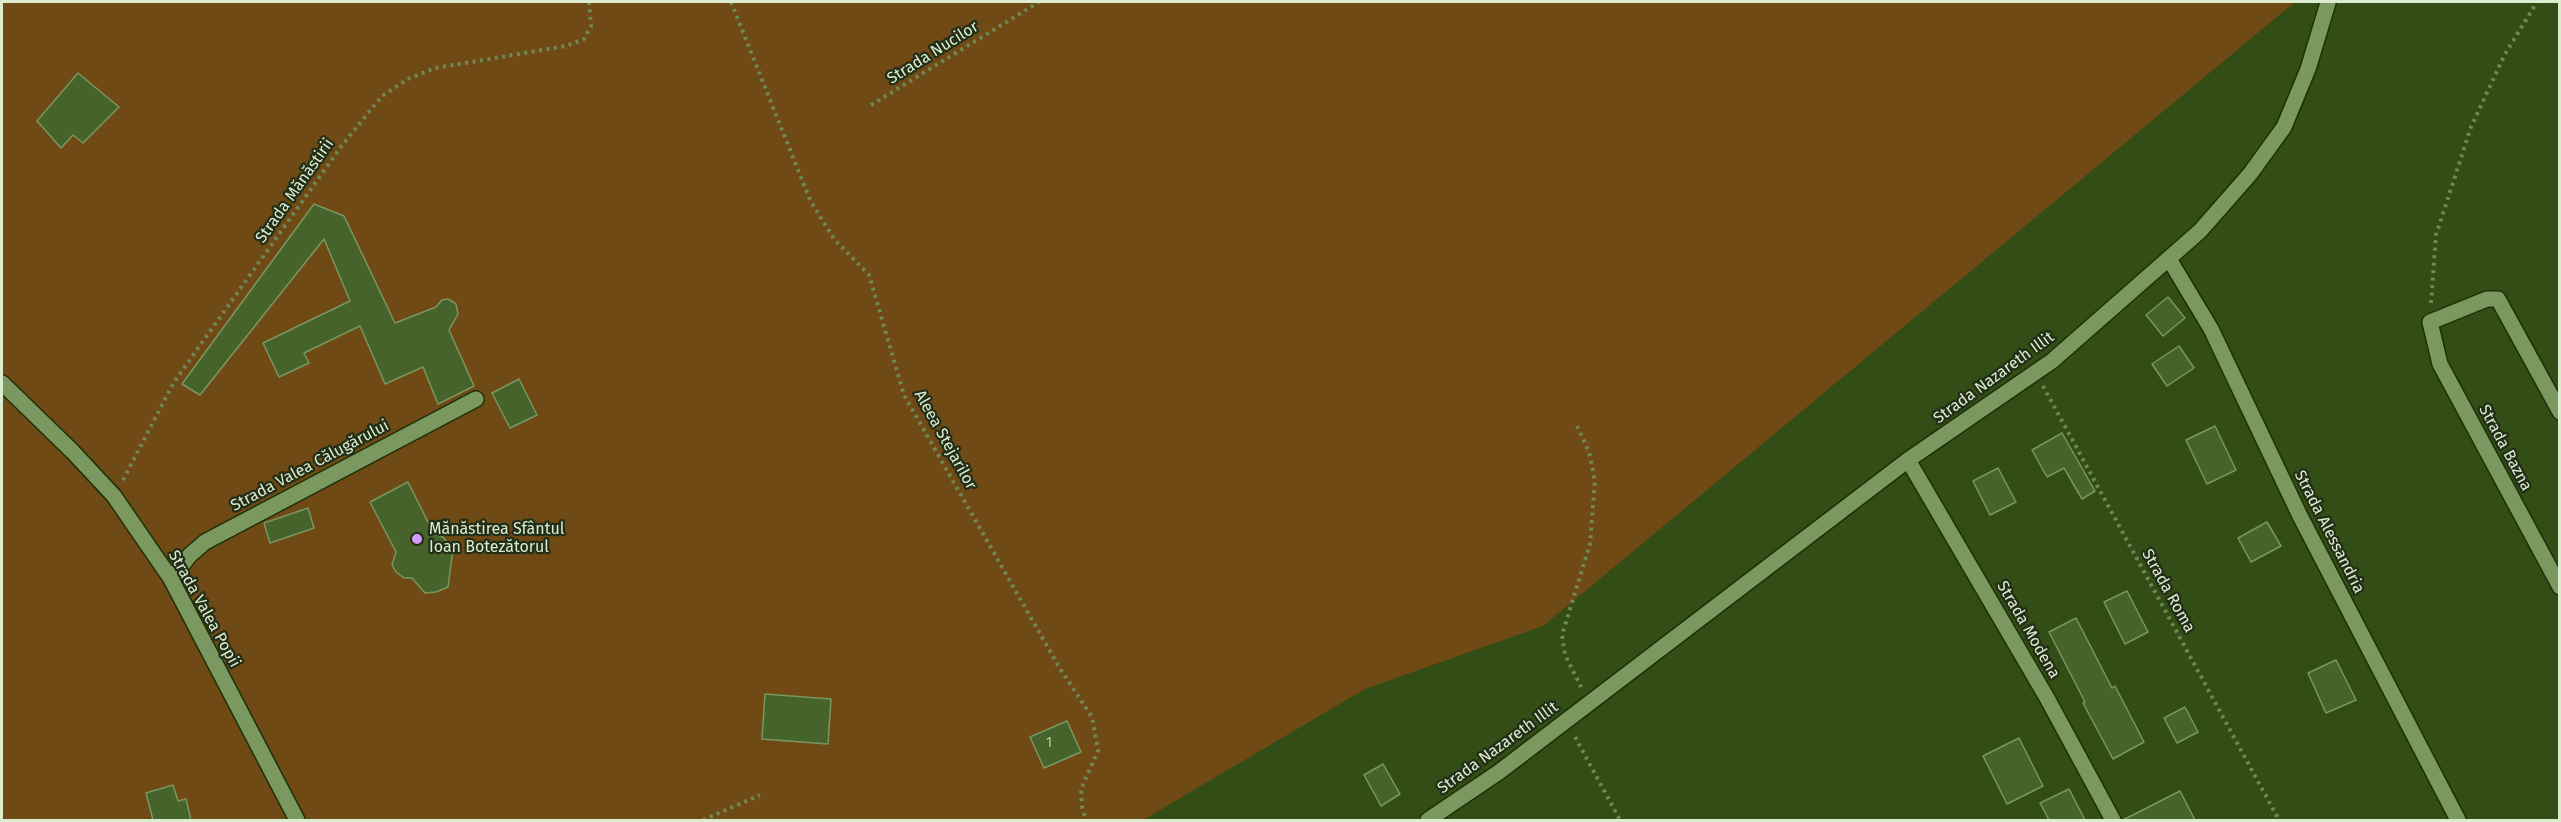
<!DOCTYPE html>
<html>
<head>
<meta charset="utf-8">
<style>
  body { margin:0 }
  #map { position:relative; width:2561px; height:822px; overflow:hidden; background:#324d15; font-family:"Fira Sans",sans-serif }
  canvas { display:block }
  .frame { position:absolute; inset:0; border:3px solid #dcedcf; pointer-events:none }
</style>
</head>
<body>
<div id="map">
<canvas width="2561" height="822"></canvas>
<div class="frame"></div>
</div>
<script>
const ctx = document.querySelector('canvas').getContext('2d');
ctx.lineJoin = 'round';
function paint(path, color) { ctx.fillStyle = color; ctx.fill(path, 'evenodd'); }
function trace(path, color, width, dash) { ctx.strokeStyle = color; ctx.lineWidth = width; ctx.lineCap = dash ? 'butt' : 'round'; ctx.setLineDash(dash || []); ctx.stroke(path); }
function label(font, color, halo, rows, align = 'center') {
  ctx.font = font + ' "Fira Sans",sans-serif'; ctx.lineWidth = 4.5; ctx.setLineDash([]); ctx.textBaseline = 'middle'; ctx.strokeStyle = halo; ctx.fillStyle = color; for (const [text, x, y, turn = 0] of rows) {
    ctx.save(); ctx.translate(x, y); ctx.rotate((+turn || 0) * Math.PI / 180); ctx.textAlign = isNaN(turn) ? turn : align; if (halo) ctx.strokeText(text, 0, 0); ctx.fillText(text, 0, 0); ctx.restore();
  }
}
const green = new Path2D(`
  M 2,2 L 2295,2 L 1543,626 L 1365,689 L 1143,820 L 2,820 Z`);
const building = new Path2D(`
  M 78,73 L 119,107 L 83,143 L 73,135 L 61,148 L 37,121 Z
  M 314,204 L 344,216 L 395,323 L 436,307 L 442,300 L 448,299 L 456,304 L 458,314 L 449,330 L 474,386 L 438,404 L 423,367 L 385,384 L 360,326 L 304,353 L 309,363 L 279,377 L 263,343 L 350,301 L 324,239 L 200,395 L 182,384 Z
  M 2168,297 L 2185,318 L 2163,336 L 2146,315 Z
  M 2179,346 L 2194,368 L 2167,386 L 2152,364 Z
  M 519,379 L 537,415 L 510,428 L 492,393 Z
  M 2215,426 L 2236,470 L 2207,484 L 2186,440 Z
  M 2062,433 L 2095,491 L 2082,499 L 2064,468 L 2047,477 L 2032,450 Z
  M 1998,468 L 2016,502 L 1990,515 L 1973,481 Z
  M 408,482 L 434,534 L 443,537 L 453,549 L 448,587 L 436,592 L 425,593 L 412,578 L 404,578 L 396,572 L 392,565 L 396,552 L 370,502 Z
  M 308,508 L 314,528 L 270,543 L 264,523 Z
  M 2267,522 L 2281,546 L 2251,562 L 2238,538 Z
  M 2127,591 L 2148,632 L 2125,644 L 2104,602 Z
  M 2076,618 L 2112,688 L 2115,686 L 2144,742 L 2113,759 L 2083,703 L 2085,702 L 2049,632 Z
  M 2336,660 L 2356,700 L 2326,713 L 2308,673 Z
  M 765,694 L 831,699 L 828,744 L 762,739 Z
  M 2185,707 L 2198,732 L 2177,743 L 2164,718 Z
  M 1067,721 L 1081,752 L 1044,768 L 1030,737 Z
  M 2019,738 L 2043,786 L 2007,804 L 1983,756 Z
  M 1383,764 L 1400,794 L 1381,806 L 1364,775 Z
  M 173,785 L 178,801 L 186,799 L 191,820 L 153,820 L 146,793 Z
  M 2069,789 L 2085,820 L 2049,820 L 2040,803 Z
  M 2180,791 L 2195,820 L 2123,820 Z`);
const path = new Path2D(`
  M 731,2 L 810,200 L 834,239 L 869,275 L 904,395 L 1059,667 L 1092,717 L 1098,751 L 1081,789 L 1082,807 L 1086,820
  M 871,105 L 1039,2
  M 2431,303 L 2436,235 L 2471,127 L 2505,54 L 2537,2
  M 2043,386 L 2279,820
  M 1577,426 L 1589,452 L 1595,481 L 1590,544 L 1562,635 L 1565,655 L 1581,687
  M 123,480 L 174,382 L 343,144 L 382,96 L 408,79 L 435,68 L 566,46 L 584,39 L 591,26 L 589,2
  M 1575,737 L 1620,820
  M 703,820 L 760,795`);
const minor = new Path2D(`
  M 2169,259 L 2211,329 L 2300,516 L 2458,820
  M 2,383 L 73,452 L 114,496 L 171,579 L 297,820
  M 2560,412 L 2498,299 L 2487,299 L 2430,322 L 2440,364 L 2560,587
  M 1908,460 L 2047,698 L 2113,820
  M 171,579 L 190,555 L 205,542 L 476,399
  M 1428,820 L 1499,772 L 1908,460 L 2052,361 L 2200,231 L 2250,174 L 2284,127 L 2308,69 L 2328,3`);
const markers = [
  [417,539,6,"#d59bfa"]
];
const numberNames = [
  ["1",1049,743]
];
const streetNames = [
  ["Strada Nucilor",933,53,-32],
  ["Strada Mănăstirii",295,191,-55],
  ["Strada Nazareth Illit",1994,378,-36],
  ["Aleea Stejarilor",945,440,61],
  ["Strada Bazna",2505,448,62],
  ["Strada Valea Călugărului",310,466,-28],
  ["Strada Alessandria",2329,532,63],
  ["Strada Roma",2168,591,61],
  ["Strada Valea Popii",204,609,61],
  ["Strada Modena",2028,630,60],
  ["Strada Nazareth Illit",1498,748,-36]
];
const poiNames = [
  ["Mănăstirea Sfântul",429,530],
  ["Ioan Botezătorul",429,548]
];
paint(green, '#6f4a14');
paint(building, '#47632c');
trace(building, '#79975f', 1.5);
trace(minor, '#1d3106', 18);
trace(path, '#708758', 4, [3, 4.5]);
trace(minor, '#7a9860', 15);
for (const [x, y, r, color] of markers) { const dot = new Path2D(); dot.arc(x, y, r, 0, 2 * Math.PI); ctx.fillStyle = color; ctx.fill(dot); trace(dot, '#222e17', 2); }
label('14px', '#b7caa6', null, numberNames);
label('16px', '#dcedcf', '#222e17', streetNames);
label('16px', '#dcedcf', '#222e17', poiNames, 'left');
</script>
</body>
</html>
